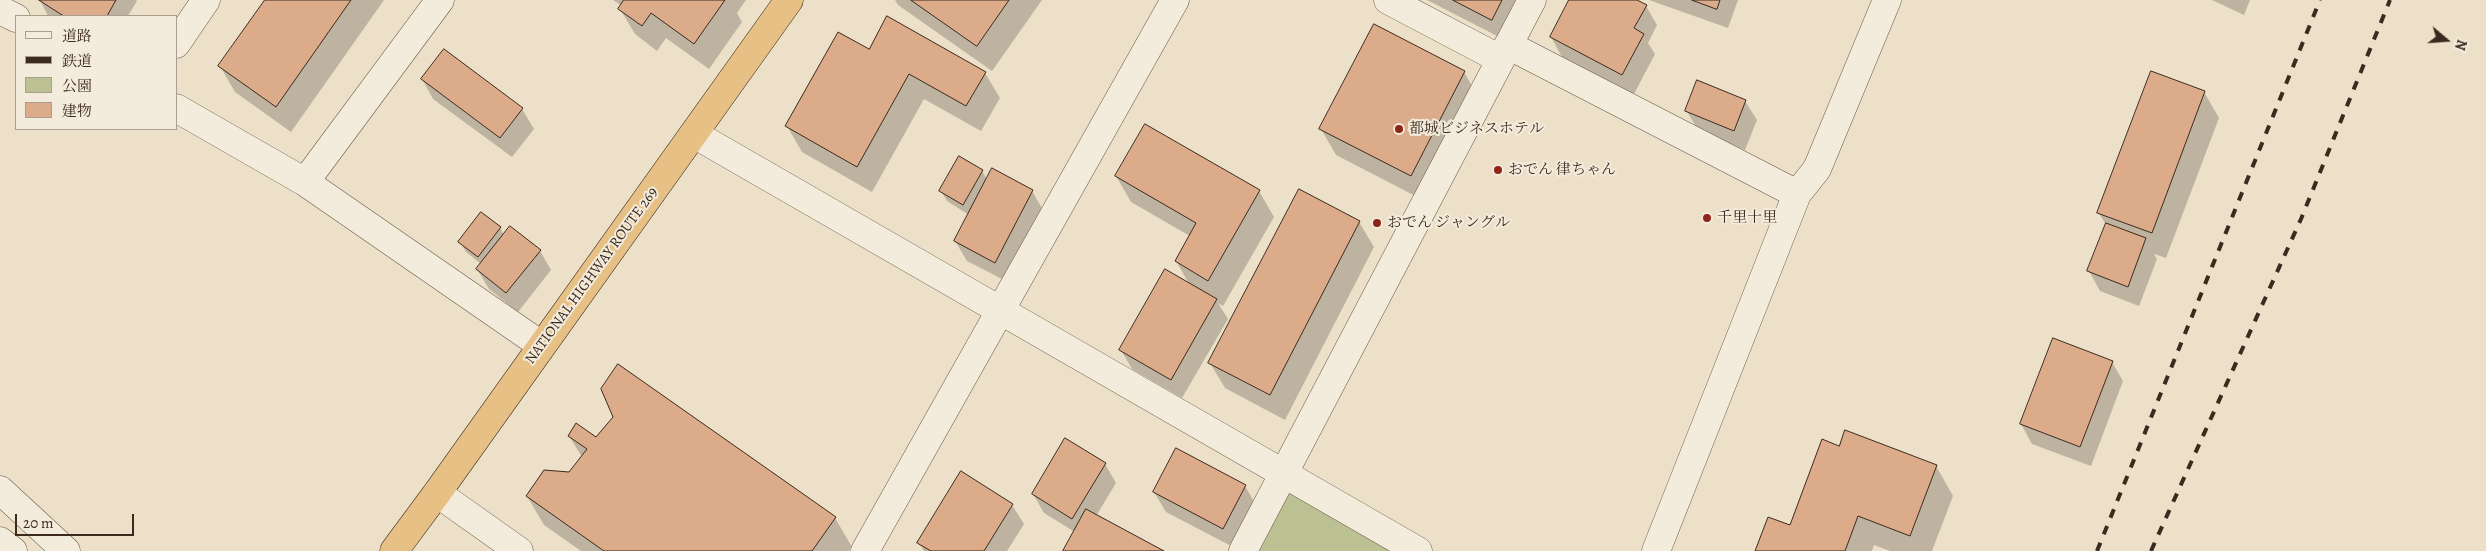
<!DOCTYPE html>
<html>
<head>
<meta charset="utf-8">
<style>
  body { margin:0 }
  #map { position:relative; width:2486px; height:551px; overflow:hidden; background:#ede0c8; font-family:Alegreya,"Noto Serif JP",serif }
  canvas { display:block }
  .legend { position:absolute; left:15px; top:15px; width:162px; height:115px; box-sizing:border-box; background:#f3ebdb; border:1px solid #aa9e90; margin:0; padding:6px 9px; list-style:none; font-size:15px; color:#3c2a1f }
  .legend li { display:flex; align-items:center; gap:10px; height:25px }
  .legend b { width:25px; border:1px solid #aa9e90 }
  .north { position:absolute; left:2421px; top:15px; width:50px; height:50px; -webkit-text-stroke:4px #f3ebdb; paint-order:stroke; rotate:108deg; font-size:14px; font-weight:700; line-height:20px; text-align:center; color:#3c2a1f }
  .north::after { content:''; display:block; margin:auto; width:18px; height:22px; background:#3c2a1f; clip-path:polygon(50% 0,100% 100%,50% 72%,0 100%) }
  .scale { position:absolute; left:15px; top:514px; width:119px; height:22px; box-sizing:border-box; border:2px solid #3c2a1f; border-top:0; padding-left:6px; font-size:15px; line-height:18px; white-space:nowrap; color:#3c2a1f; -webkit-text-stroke:4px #f3ebdb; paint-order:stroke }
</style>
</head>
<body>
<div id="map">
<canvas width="2486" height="551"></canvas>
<ul class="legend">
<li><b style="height:6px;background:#f3ebdb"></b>道路</li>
<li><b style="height:6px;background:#3c2a1f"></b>鉄道</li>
<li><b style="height:14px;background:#bcc193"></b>公園</li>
<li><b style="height:14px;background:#dcab89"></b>建物</li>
</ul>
<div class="north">N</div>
<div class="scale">20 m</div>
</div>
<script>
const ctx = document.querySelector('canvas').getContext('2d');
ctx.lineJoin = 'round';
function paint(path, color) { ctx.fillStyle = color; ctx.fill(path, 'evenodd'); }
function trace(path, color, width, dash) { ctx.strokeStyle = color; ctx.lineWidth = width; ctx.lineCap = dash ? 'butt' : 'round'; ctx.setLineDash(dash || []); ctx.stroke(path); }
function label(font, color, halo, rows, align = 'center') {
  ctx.font = font + ' Alegreya,"Noto Serif JP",serif'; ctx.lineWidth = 4; ctx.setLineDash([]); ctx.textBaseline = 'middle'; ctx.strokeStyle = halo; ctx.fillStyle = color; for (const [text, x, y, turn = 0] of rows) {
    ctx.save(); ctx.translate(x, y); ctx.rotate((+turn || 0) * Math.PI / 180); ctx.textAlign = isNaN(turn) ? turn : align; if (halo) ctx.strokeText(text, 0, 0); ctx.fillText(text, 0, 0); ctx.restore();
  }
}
const green = new Path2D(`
  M 1284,473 L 1418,551 L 1243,551 Z`);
const shadow = new Path2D(`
  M 40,0 L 136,0 L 137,1 L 128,16 L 48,16 Z
  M 266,0 L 384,0 L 291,132 L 235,92 L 220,66 Z
  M 613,0 L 746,0 L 737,13 L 742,22 L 709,69 L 666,38 L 657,51 L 635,34 L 620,9 L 622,6 Z
  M 895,0 L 1042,0 L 992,71 L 898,5 Z
  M 1427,0 L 1523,0 L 1503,39 Z
  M 1571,0 L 1635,0 L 1646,6 L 1657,25 L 1648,43 L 1655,54 L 1634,94 L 1562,57 L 1551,37 Z
  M 1649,0 L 1738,0 L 1728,28 Z
  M 2212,0 L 2250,0 L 2244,15 Z
  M 869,50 L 985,73 L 1000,98 L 981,131 L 924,99 L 872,192 L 802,152 L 787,126 Z
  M 1464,72 L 1479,98 L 1425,201 L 1336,155 L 1321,129 Z
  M 422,79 L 522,109 L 534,129 L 512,157 L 433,99 Z
  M 2204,92 L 2219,118 L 2166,258 L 2154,254 L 2157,259 L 2139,306 L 2100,291 L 2089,271 L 2106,225 L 2099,213 Z
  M 1745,101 L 1757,120 L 1745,150 L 1698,130 L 1686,110 Z
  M 959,158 L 982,171 L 987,180 L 1032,191 L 1043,210 L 1006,281 L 967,261 L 955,241 L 969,215 L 947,201 L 941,191 Z
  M 1116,176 L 1259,191 L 1274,217 L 1223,306 L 1218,303 L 1228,319 L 1182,398 L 1132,369 L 1121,350 L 1189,284 L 1176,261 L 1190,236 L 1131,202 Z
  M 1359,222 L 1374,247 L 1285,420 L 1225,388 L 1210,363 Z
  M 500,227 L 504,236 L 540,251 L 551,270 L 518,312 L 489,289 L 477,269 L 481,264 L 466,252 L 460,242 Z
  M 2112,362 L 2123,381 L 2091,466 L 2032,444 L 2021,424 Z
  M 569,436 L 596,438 L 835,518 L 852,547 L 849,551 L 581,551 L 544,525 L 527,496 L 569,473 L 582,457 Z
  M 1840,448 L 1936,466 L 1953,496 L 1932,551 L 1890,551 L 1874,545 L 1872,551 L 1756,551 L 1791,527 Z
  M 1105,464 L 1116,483 L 1096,516 L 1161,551 L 1065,551 L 1075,532 L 1044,513 L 1033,494 Z
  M 1245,486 L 1256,505 L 1235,548 L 1166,512 L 1154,492 Z
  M 1012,505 L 1024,524 L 1007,551 L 924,551 L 919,543 Z`);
const building = new Path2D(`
  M 39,0 L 116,0 L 107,16 L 64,16 Z
  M 265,0 L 351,0 L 276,107 L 218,66 Z
  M 624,0 L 725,0 L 694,44 L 651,13 L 642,26 L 618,9 Z
  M 911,0 L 1009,0 L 977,46 Z
  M 1453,0 L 1502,0 L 1492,20 Z
  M 1569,0 L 1637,0 L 1647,5 L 1634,28 L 1644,34 L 1622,75 L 1550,37 Z
  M 1692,0 L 1720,0 L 1717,9 Z
  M 887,16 L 986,72 L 966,106 L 909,74 L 857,167 L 785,126 L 838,32 L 869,49 Z
  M 1374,24 L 1465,71 L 1411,176 L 1319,129 Z
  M 444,49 L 523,108 L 500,138 L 421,79 Z
  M 2151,71 L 2205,91 L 2152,233 L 2097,213 Z
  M 1697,80 L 1746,100 L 1734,131 L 1685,111 Z
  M 1145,124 L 1260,190 L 1208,281 L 1175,261 L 1196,223 L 1115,176 Z
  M 959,156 L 983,170 L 963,205 L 939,191 Z
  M 992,168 L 1033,190 L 995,263 L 954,241 Z
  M 1299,189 L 1360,221 L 1270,395 L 1208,363 Z
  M 481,212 L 501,227 L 478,257 L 458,242 Z
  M 2106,223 L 2146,238 L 2128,287 L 2087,271 Z
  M 510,226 L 541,250 L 506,293 L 476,269 Z
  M 1165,269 L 1217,299 L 1171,380 L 1119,350 Z
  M 2053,338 L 2113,361 L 2080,447 L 2020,424 Z
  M 618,364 L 836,517 L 812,551 L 604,551 L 526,496 L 544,470 L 569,472 L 587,449 L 568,436 L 576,423 L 596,437 L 613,417 L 601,389 Z
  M 1845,430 L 1937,465 L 1910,536 L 1858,516 L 1845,551 L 1755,551 L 1768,517 L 1790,525 L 1822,439 L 1839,446 Z
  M 1065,438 L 1106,463 L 1072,519 L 1032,494 Z
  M 1176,448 L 1246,485 L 1223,529 L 1153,492 Z
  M 961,471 L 1013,504 L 984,551 L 931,551 L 917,543 Z
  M 1086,509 L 1164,551 L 1063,551 Z`);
const minor = new Path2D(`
  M 1388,0 L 1500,59
  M 0,10 L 16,18
  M 176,44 L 206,0
  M 1508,45 L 1797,194
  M 176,108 L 305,182 L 541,345
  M 694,134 L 1418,551
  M 305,182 L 440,0
  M 0,490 L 66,551
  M 437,493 L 519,551
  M 0,541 L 13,551
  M 865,551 L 1175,0
  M 1243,551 L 1532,0
  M 1656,551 L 1797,194 L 1817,169 L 1887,0`);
const trunk = new Path2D(`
  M 394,551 L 437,493 L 789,0`);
const rail = new Path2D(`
  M 2097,551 L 2320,0
  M 2151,551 L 2301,219 L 2390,0`);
const markers = [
  [1399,129,5,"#8f2418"],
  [1498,170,5,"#8f2418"],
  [1707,218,5,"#8f2418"],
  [1377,223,5,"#8f2418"]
];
const poiNames = [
  ["都城ビジネスホテル",1409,129],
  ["おでん 律ちゃん",1508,170],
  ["千里十里",1717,218],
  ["おでん ジャングル",1387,223]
];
const streetNames = [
  ["NATIONAL HIGHWAY ROUTE 269",592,276,-54]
];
paint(green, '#bcc193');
paint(shadow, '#0003');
paint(building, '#dcab89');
trace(building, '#3c2a1f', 1);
trace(minor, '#685849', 29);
trace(trunk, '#3c2a1f', 29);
trace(minor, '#f3ebdb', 28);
trace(trunk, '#e6c084', 28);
trace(rail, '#3c2a1f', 4, [9, 9]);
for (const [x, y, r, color] of markers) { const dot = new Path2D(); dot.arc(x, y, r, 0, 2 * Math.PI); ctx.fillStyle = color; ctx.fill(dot); trace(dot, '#f3ebdb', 2); }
label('15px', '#3c2a1f', '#f3ebdb', poiNames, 'left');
label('15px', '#3c2a1f', '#f3ebdb', streetNames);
</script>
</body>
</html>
